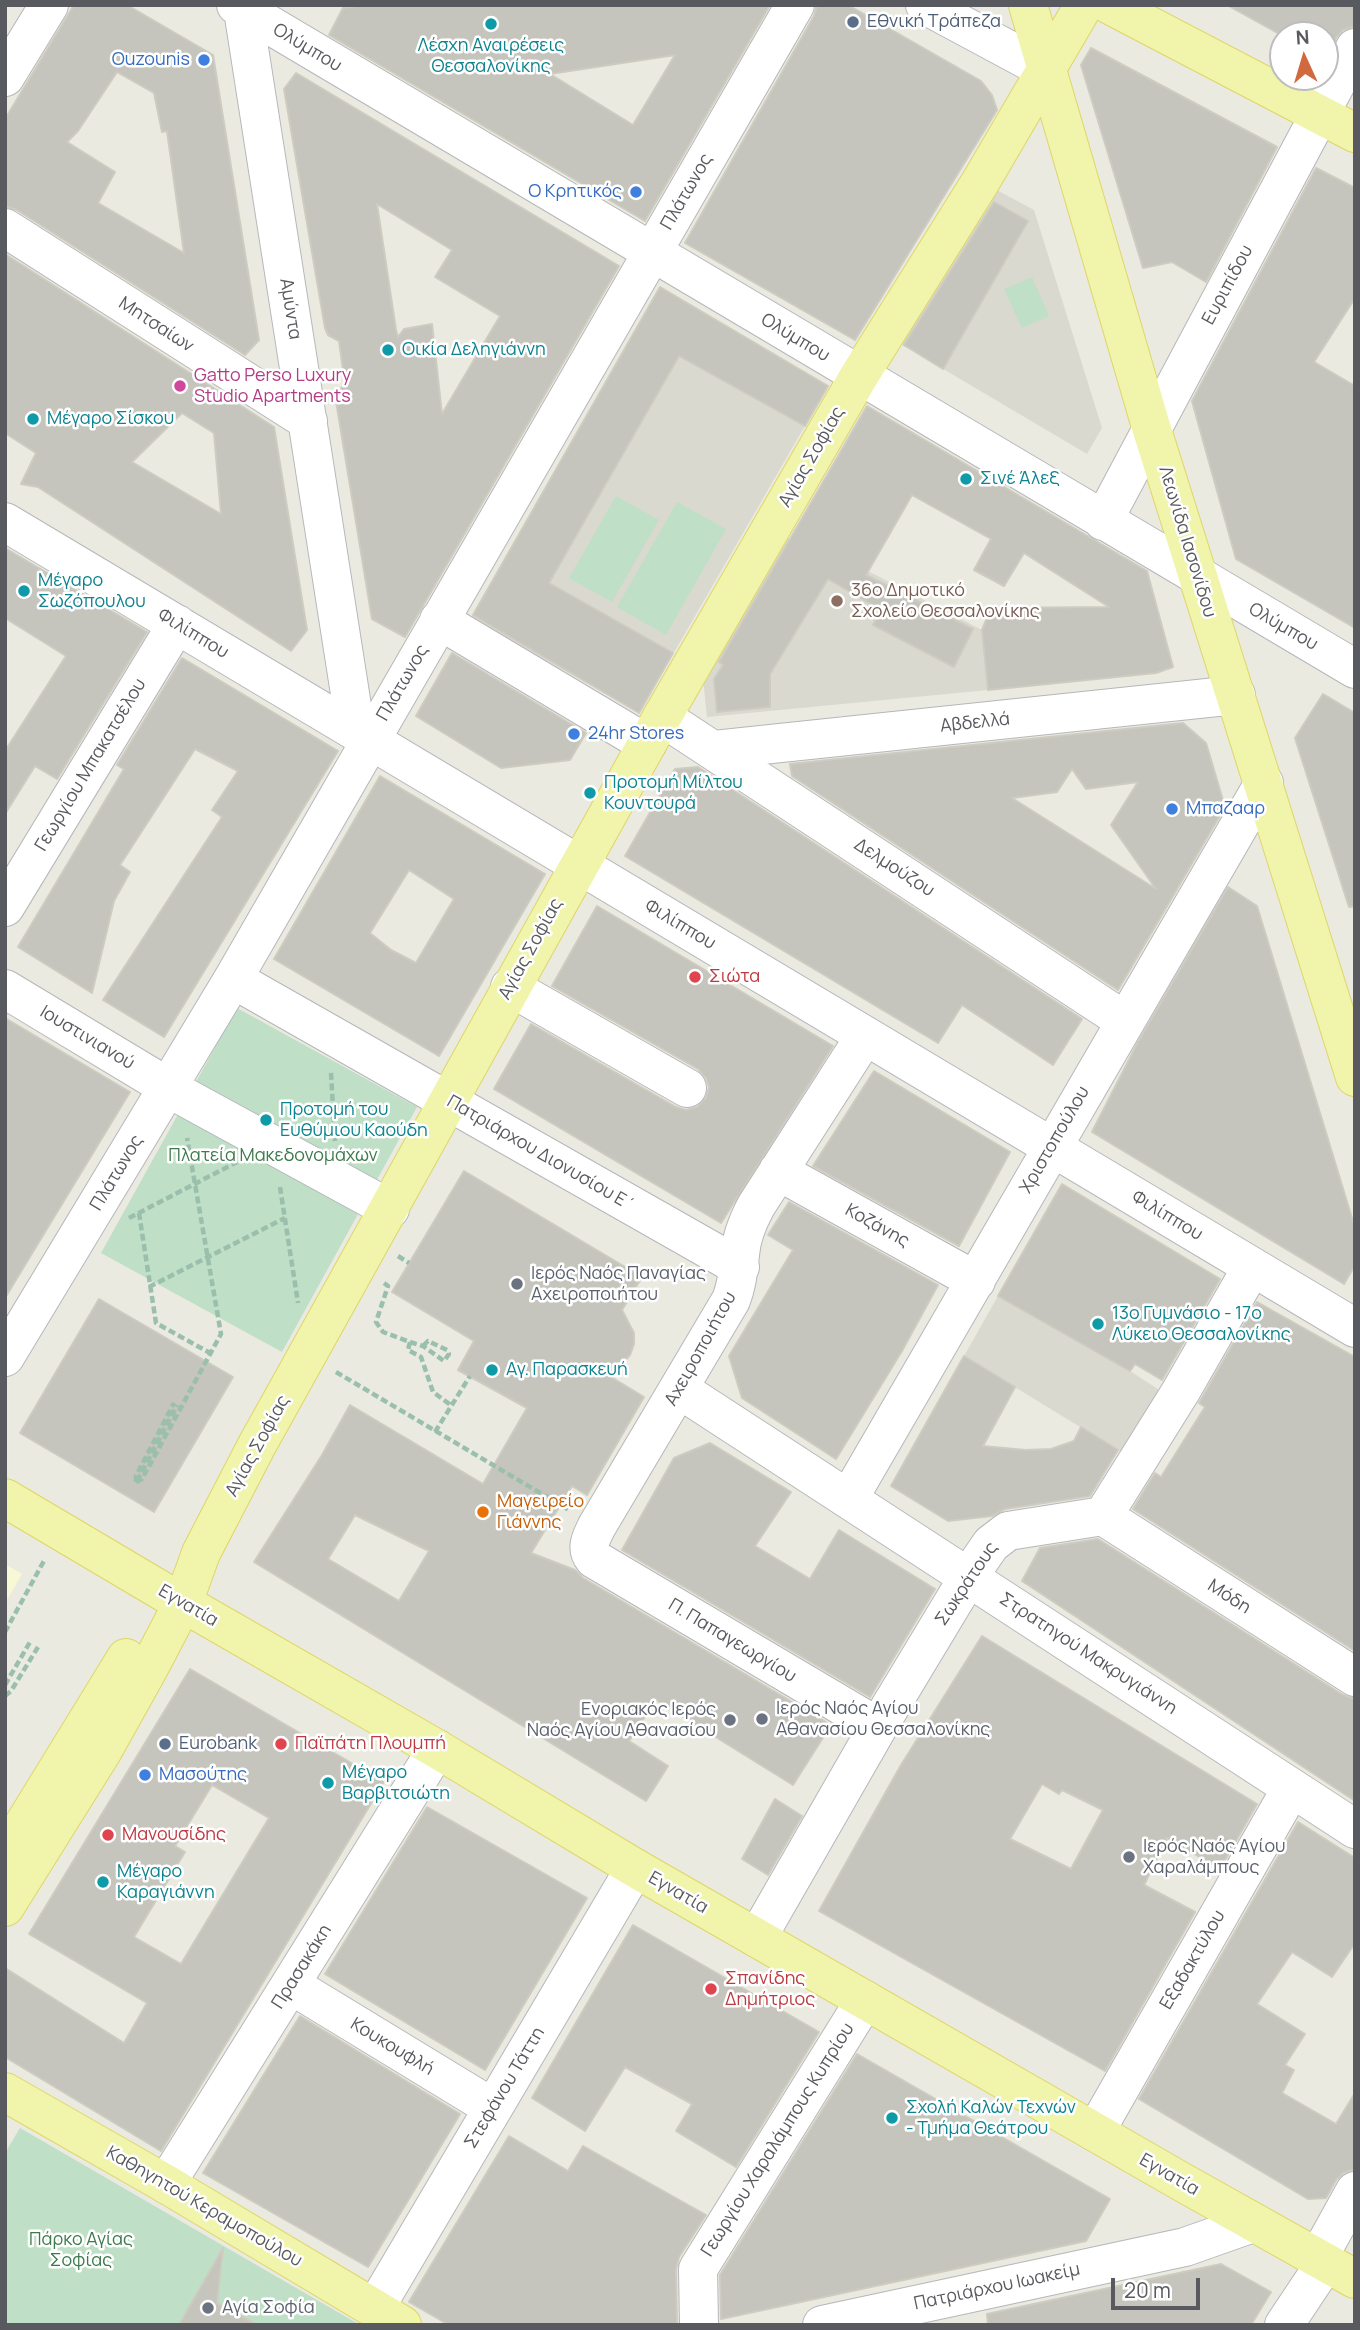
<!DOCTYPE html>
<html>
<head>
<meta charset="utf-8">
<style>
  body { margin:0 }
  #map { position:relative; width:1360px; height:2330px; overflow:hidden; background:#eaeae0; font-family:Manrope,sans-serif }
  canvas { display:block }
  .frame { position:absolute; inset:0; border:7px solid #595a5f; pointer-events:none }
  .north { position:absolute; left:1269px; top:21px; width:70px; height:70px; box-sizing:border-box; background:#fff; border:2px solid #bdbdbf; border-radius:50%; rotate:356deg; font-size:19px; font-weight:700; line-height:28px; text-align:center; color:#595a5f }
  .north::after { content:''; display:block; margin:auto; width:24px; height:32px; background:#d2683e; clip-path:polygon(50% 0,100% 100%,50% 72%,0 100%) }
  .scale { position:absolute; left:1111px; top:2278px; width:89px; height:32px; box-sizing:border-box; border:4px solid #595a5f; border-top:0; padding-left:9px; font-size:21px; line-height:24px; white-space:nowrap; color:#595a5f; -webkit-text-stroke:5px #fff; paint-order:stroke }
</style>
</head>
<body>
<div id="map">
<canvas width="1360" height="2330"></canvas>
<div class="frame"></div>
<div class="north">N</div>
<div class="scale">20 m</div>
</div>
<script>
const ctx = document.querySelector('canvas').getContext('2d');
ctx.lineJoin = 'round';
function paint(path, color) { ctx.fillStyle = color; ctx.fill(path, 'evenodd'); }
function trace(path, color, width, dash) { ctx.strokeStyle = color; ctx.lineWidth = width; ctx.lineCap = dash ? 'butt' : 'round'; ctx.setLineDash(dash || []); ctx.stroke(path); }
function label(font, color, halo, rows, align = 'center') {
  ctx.font = font + ' Manrope,sans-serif'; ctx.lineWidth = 5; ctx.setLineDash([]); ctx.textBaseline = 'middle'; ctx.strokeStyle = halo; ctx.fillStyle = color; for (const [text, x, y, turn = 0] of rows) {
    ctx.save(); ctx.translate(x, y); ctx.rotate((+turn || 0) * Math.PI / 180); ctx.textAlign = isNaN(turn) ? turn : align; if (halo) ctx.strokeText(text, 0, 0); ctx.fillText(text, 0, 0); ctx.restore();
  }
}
const commercial = new Path2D(`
  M 5,1564 L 22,1574 L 5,1603 Z`);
const education = new Path2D(`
  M 993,188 L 1034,210 L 1102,428 L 1087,454 L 901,344 Z
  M 660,287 L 828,386 L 639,713 L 471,618 Z
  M 785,537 L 868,571 L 982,630 L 988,690 L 707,717 L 703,678 Z
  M 998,1296 L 1130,1371 L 1164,1393 L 1126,1455 L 964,1356 Z`);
const green = new Path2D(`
  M 1032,277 L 1049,316 L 1022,328 L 1004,289 Z
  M 616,496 L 659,520 L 612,602 L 569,578 Z
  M 677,502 L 726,529 L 666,635 L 617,607 Z
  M 237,1008 L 417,1107 L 282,1352 L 101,1253 Z
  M 20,2128 L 360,2325 L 5,2325 L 5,2153 Z`);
const building = new Path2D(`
  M 74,5 L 127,5 L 213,55 L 259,340 L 245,355 L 17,210 L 5,206 L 5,119 ZM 117,72 L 154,93 L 162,132 L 167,131 L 184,253 L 98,203 L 115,172 L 67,142 L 78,131 Z
  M 365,5 L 770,5 L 645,221 L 329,35 L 343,8 ZM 675,55 L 633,125 L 550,74 Z
  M 817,5 L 848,5 L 981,81 L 992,95 L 997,110 L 855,340 L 685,243 L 814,16 Z
  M 1227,5 L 1355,5 L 1355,26 L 1343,30 L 1336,38 L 1325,58 L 1325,35 L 1283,36 Z
  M 1091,48 L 1277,147 L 1206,282 L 1172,262 L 1143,268 L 1081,65 Z
  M 296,73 L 619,266 L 405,637 L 372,619 L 335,395 L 345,384 L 339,341 L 328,335 L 325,328 L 284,89 ZM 377,204 L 452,250 L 435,277 L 500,316 L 442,414 L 432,324 L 404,329 L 398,337 L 396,330 Z
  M 1316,168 L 1355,188 L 1355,298 L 1314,362 L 1355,386 L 1355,628 L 1236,559 L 1192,401 Z
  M 994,202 L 1028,221 L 943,369 L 904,345 Z
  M 5,254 L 274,427 L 307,630 L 291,651 L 38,487 L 21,484 L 36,453 L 5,433 ZM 182,413 L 214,433 L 221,514 L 132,462 Z
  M 660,287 L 828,386 L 805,426 L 679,356 L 549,583 L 673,653 L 639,713 L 473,615 Z
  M 867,406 L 1147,571 L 1173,667 L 1156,673 L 988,690 L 982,630 L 991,608 L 1109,607 L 1024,553 L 1004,586 L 974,570 L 991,539 L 912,495 L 866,575 L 973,629 L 954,667 L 873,625 L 881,610 L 828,579 L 770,674 L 770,707 L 717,712 L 714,679 L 723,665 L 719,662 Z
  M 5,548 L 147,632 L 57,779 L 35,766 L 5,814 L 5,751 L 66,656 L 5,618 Z
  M 452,653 L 586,733 L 570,760 L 501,768 L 416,716 Z
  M 182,658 L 338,751 L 164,1037 L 103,1000 L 222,817 L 212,810 L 238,771 L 195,749 L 120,865 L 130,872 L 114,901 L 92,993 L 18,947 L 124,769 L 117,765 Z
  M 1323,694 L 1355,713 L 1355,906 L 1349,907 L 1295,738 Z
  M 1183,723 L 1206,743 L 1225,807 L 1118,990 L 792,776 L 790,764 ZM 1072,769 L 1086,789 L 1138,782 L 1111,825 L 1156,889 L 1012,798 L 1057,792 Z
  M 698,767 L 1082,1019 L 1053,1065 L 962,1005 L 938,1043 L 625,856 L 675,769 Z
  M 380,776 L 545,874 L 439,1056 L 274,959 ZM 409,870 L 454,899 L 416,963 L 391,950 L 370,933 Z
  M 1228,887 L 1257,906 L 1355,1228 L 1355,1265 L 1344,1284 L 1092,1132 L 1137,1044 Z
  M 597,906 L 833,1046 L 721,1223 L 494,1089 L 531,1024 L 676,1107 L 686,1110 L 697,1107 L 706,1098 L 709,1087 L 706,1078 L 698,1069 L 552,986 Z
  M 5,1018 L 130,1092 L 5,1298 Z
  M 874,1071 L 1010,1152 L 959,1246 L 813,1166 Z
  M 464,1171 L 642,1277 L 622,1310 L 634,1333 L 634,1344 L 630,1355 L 611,1377 L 644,1397 L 587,1495 L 572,1486 L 531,1553 L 575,1570 L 583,1578 L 831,1725 L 793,1785 L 656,1700 L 629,1741 L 668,1766 L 646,1801 L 254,1562 L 322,1455 L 350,1405 L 483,1484 L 527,1408 L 458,1370 L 474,1341 L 392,1292 ZM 355,1515 L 429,1551 L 399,1601 L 328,1559 Z
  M 1062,1184 L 1220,1279 L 1162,1380 L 1135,1364 L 1130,1371 L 998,1296 Z
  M 789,1202 L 938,1285 L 902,1351 L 836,1459 L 742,1398 L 729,1356 L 793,1250 L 768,1235 Z
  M 99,1299 L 233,1377 L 154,1512 L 20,1433 Z
  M 1257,1302 L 1355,1357 L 1355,1651 L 1133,1509 L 1155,1473 L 1161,1477 L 1205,1407 L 1199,1403 Z
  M 964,1356 L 1015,1387 L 983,1446 L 1025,1450 L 1051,1449 L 1074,1441 L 1081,1427 L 1118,1450 L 1090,1496 L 1005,1509 L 992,1516 L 948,1521 L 891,1486 Z
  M 710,1443 L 791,1492 L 755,1546 L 810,1579 L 839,1530 L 935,1589 L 870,1697 L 622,1550 L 674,1458 Z
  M 1098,1539 L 1343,1695 L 1355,1699 L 1355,1801 L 1022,1581 L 1040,1548 Z
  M 982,1636 L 1257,1804 L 1220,1869 L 1167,1838 L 1144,1885 L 1195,1912 L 1105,2071 L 819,1911 L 901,1765 ZM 1042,1784 L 1059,1794 L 1062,1790 L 1103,1810 L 1071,1869 L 1010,1839 Z
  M 190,1669 L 384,1782 L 161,2151 L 5,2057 L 5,1968 L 124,2043 L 147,2003 L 29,1934 ZM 212,1785 L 269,1818 L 181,1964 L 134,1937 L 185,1852 L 175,1846 Z
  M 775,1799 L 802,1816 L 768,1875 L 742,1859 Z
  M 427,1807 L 587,1898 L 485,2070 L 325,1974 Z
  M 1298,1822 L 1355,1858 L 1355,1943 L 1332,1977 L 1292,1952 L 1257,2004 L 1305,2034 L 1285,2065 L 1294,2070 L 1282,2093 L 1336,2124 L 1355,2093 L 1355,2169 L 1343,2173 L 1336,2180 L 1326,2198 L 1308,2199 L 1139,2099 Z
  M 633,1925 L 819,2032 L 736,2167 L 676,2131 L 692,2104 L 625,2067 L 585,2131 L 532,2098 Z
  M 300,2016 L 460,2114 L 368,2267 L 203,2173 Z
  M 857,2054 L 1110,2199 L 1086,2241 L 721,2319 L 720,2275 Z
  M 509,2136 L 568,2171 L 583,2146 L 706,2215 L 679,2257 L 676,2269 L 677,2325 L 449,2325 L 409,2302 Z
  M 223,2248 L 217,2303 L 257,2325 L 179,2325 Z
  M 1221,2264 L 1271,2292 L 1251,2325 L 988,2325 L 987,2314 Z`);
const path = new Path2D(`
  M 331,1073 L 335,1141
  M 280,1187 L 298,1303
  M 139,1213 L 156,1323 L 210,1353
  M 129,1218 L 237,1162
  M 398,1256 L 409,1263
  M 384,1283 L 388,1286 L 376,1322 L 383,1332 L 410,1342 L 408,1350 L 421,1357 L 433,1392 L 452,1406
  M 149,1287 L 285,1218
  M 410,1342 L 423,1346 L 444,1361 L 449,1354 L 447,1350 L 428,1341 L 423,1346
  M 336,1372 L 569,1510
  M 435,1432 L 470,1376
  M 137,1481 L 177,1405
  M 136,1482 L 142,1479 L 221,1334 L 187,1138
  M 136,1482 L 136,1476 L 174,1403
  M 5,1632 L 45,1559
  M 5,1685 L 30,1642
  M 5,1696 L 11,1691 L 38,1647`);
const minor = new Path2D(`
  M 236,5 L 1355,669
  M 925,5 L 1046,70
  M 243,10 L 356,732
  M 5,77 L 49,5
  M 5,228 L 308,421
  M 1103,521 L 1355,48
  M 5,522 L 1355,1328
  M 439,620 L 647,744
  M 662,717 L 1125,1021
  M 714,750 L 1236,695
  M 5,907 L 177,624
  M 233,979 L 740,1267
  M 510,987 L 687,1088
  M 5,989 L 181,1095 L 390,1209
  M 865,1036 L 756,1206 C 748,1221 741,1238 740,1255 C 738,1272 737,1285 731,1300 L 597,1526 C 591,1538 585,1548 594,1559 L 878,1727
  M 778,1171 L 976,1281
  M 5,1357 L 233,979 L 795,5
  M 679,1389 L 1355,1829
  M 849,1498 C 988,1260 1124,1021 1264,783
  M 1103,1516 L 1355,1677
  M 757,1938 L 878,1727 L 969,1576 L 991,1544 L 1008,1531 L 1103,1516 L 1181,1391 L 1252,1267
  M 291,1985 L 493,2108
  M 1095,2132 L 1291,1789
  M 166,2184 L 437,1749
  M 1318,2258 L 1355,2191
  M 375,2308 L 635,1868
  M 699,2325 L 698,2269 L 865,2000
  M 822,2325 L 1185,2247 L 1253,2223
  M 1284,2325 L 1326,2262`);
const major = new Path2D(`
  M 1028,5 L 1152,430 L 1355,1077
  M 1110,5 L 1355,133
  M 5,1498 L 162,1591 L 437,1749 L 635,1868 L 1182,2182 L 1355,2279
  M 5,1855 L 126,1658
  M 5,1907 L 102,1752 L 150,1666 L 183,1603 L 201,1553 L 257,1445 L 662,717 L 859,376 L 981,181 L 1084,5
  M 5,2092 L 166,2184 L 402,2325`);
const markers = [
  [853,22,7,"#5c6f8a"],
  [491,24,7,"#0f9aa8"],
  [204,60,7,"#3f7fe0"],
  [636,192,7,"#3f7fe0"],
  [388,350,7,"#0f9aa8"],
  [180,386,7,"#d1479c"],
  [33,419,7,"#0f9aa8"],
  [966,479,7,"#0f9aa8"],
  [24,591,7,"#0f9aa8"],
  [837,601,7,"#8d6e63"],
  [574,734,7,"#3f7fe0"],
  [590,793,7,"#0f9aa8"],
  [1172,809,7,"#3f7fe0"],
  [695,977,7,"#e0444e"],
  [266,1120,7,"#0f9aa8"],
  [517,1284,7,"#6b7280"],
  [1098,1324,7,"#0f9aa8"],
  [492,1370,7,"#0f9aa8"],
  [483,1512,7,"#e8710a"],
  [762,1719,7,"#6b7280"],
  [730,1720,7,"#6b7280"],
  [165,1744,7,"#5c6f8a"],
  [281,1744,7,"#e0444e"],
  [145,1775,7,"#3f7fe0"],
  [328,1783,7,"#0f9aa8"],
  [108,1835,7,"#e0444e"],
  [1129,1857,7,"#6b7280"],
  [103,1882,7,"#0f9aa8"],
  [711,1989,7,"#e0444e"],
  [892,2118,7,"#0f9aa8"],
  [208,2308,7,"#6b7280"]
];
const serviceNames = [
  ["Εθνική Τράπεζα",867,22],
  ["Eurobank",179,1744]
];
const cultureNames = [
  ["Λέσχη Αναιρέσεις",491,46,"center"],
  ["Θεσσαλονίκης",491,67,"center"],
  ["Οικία Δεληγιάννη",402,350],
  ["Μέγαρο Σίσκου",47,419],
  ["Σινέ Άλεξ",980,479],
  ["Μέγαρο",38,581],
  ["Σωζόπουλου",38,602],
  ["Προτομή Μίλτου",604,783],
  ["Κουντουρά",604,804],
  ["Προτομή του",280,1110],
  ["Ευθύμιου Καούδη",280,1131],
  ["13ο Γυμνάσιο - 17ο",1112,1314],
  ["Λύκειο Θεσσαλονίκης",1112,1335],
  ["Αγ. Παρασκευή",506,1370],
  ["Μέγαρο",342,1773],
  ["Βαρβιτσιώτη",342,1794],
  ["Μέγαρο",117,1872],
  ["Καραγιάννη",117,1893],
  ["Σχολή Καλών Τεχνών",906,2108],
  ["- Τμήμα Θεάτρου",906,2129]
];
const streetNames = [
  ["Ολύμπου",307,48,31],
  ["Πλάτωνος",687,192,-60],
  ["Ευριπίδου",1228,285,-62],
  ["Αμύντα",290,309,81],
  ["Μητσαίων",156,325,33],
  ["Ολύμπου",795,338,31],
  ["Αγίας Σοφίας",812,457,-60],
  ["Λεωνίδα Ιασονίδου",1187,542,73],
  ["Ολύμπου",1283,627,30],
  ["Φιλίππου",193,634,31],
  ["Πλάτωνος",403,683,-60],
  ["Αβδελλά",975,723,-6],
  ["Γεωργίου Μπακατσέλου",91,765,-59],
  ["Δελμούζου",894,868,33],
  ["Φιλίππου",680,925,31],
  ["Αγίας Σοφίας",531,949,-61],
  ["Ιουστινιανού",87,1038,31],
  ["Χριστοπούλου",1055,1140,-60],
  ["Πατριάρχου Διονυσίου Ε΄",541,1154,30],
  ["Πλάτωνος",117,1173,-59],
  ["Φιλίππου",1167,1216,31],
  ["Κοζάνης",877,1226,29],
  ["Αχειροποιήτου",701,1349,-61],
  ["Αγίας Σοφίας",258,1446,-61],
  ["Σωκράτους",967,1584,-56],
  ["Μόδη",1229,1597,33],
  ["Εγνατία",188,1606,30],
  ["Π. Παπαγεωργίου",732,1641,31],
  ["Στρατηγού Μακρυγιάννη",1088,1654,33],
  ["Εγνατία",678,1893,30],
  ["Εξαδακτύλου",1193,1960,-60],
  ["Πρασακάκη",302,1967,-58],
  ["Κουκουφλή",392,2047,31],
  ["Στεφάνου Τάττη",505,2088,-59],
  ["Γεωργίου Χαραλάμπους Κυπρίου",778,2140,-58],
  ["Εγνατία",1169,2175,30],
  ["Καθηγητού Κεραμοπούλου",204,2207,30],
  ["Πατριάρχου Ιωακείμ",997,2287,-12]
];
const shopNames = [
  ["Ouzounis",190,60,"right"],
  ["Ο Κρητικός",622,192,"right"],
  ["24hr Stores",588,734],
  ["Μπαζααρ",1186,809],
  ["Μασούτης",159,1775]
];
const hotelNames = [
  ["Gatto Perso Luxury",194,376],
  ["Studio Apartments",194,397]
];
const educationNames = [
  ["36ο Δημοτικό",851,591],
  ["Σχολείο Θεσσαλονίκης",851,612]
];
const healthNames = [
  ["Σιώτα",709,977],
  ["Παϊπάτη Πλουμπή",295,1744],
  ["Μανουσίδης",122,1835],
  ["Σπανίδης",725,1979],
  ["Δημήτριος",725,2000]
];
const parkNames = [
  ["Πλατεία Μακεδονομάχων",273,1156],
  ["Πάρκο Αγίας",81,2240],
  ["Σοφίας",81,2261]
];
const worshipNames = [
  ["Ιερός Ναός Παναγίας",531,1274],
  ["Αχειροποιήτου",531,1295],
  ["Ιερός Ναός Αγίου",776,1709],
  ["Αθανασίου Θεσσαλονίκης",776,1730],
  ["Ενοριακός Ιερός",716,1710,"right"],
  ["Ναός Αγίου Αθανασίου",716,1731,"right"],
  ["Ιερός Ναός Αγίου",1143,1847],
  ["Χαραλάμπους",1143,1868],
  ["Αγία Σοφία",222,2308]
];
const foodNames = [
  ["Μαγειρείο",497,1502],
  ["Γιάννης",497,1523]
];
paint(commercial, '#f8f8d7');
paint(education, '#dad9cf');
paint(green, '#bfdfc6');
paint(building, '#c5c4bd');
trace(building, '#ceccc0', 2);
trace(minor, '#b6b7bb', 40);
trace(major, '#dfd665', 40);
trace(path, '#9abfac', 4.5, [7, 3.5]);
trace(minor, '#fff', 38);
trace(major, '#f1f4ab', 38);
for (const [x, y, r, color] of markers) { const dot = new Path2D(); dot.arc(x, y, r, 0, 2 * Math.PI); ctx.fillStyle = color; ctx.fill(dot); trace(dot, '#fff', 2.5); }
label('18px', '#4e5e75', '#fff', serviceNames, 'left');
label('18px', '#0d838f', '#fff', cultureNames, 'left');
label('18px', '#595a5f', '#fff', streetNames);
label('18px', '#366cbe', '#fff', shopNames, 'left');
label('18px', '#b23c85', '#fff', hotelNames, 'left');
label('18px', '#785e54', '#fff', educationNames, 'left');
label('18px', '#be3a42', '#fff', healthNames, 'left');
label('18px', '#3d7a4d', '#fff', parkNames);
label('18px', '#5b616d', '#fff', worshipNames, 'left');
label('18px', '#c56008', '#fff', foodNames, 'left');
</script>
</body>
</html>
